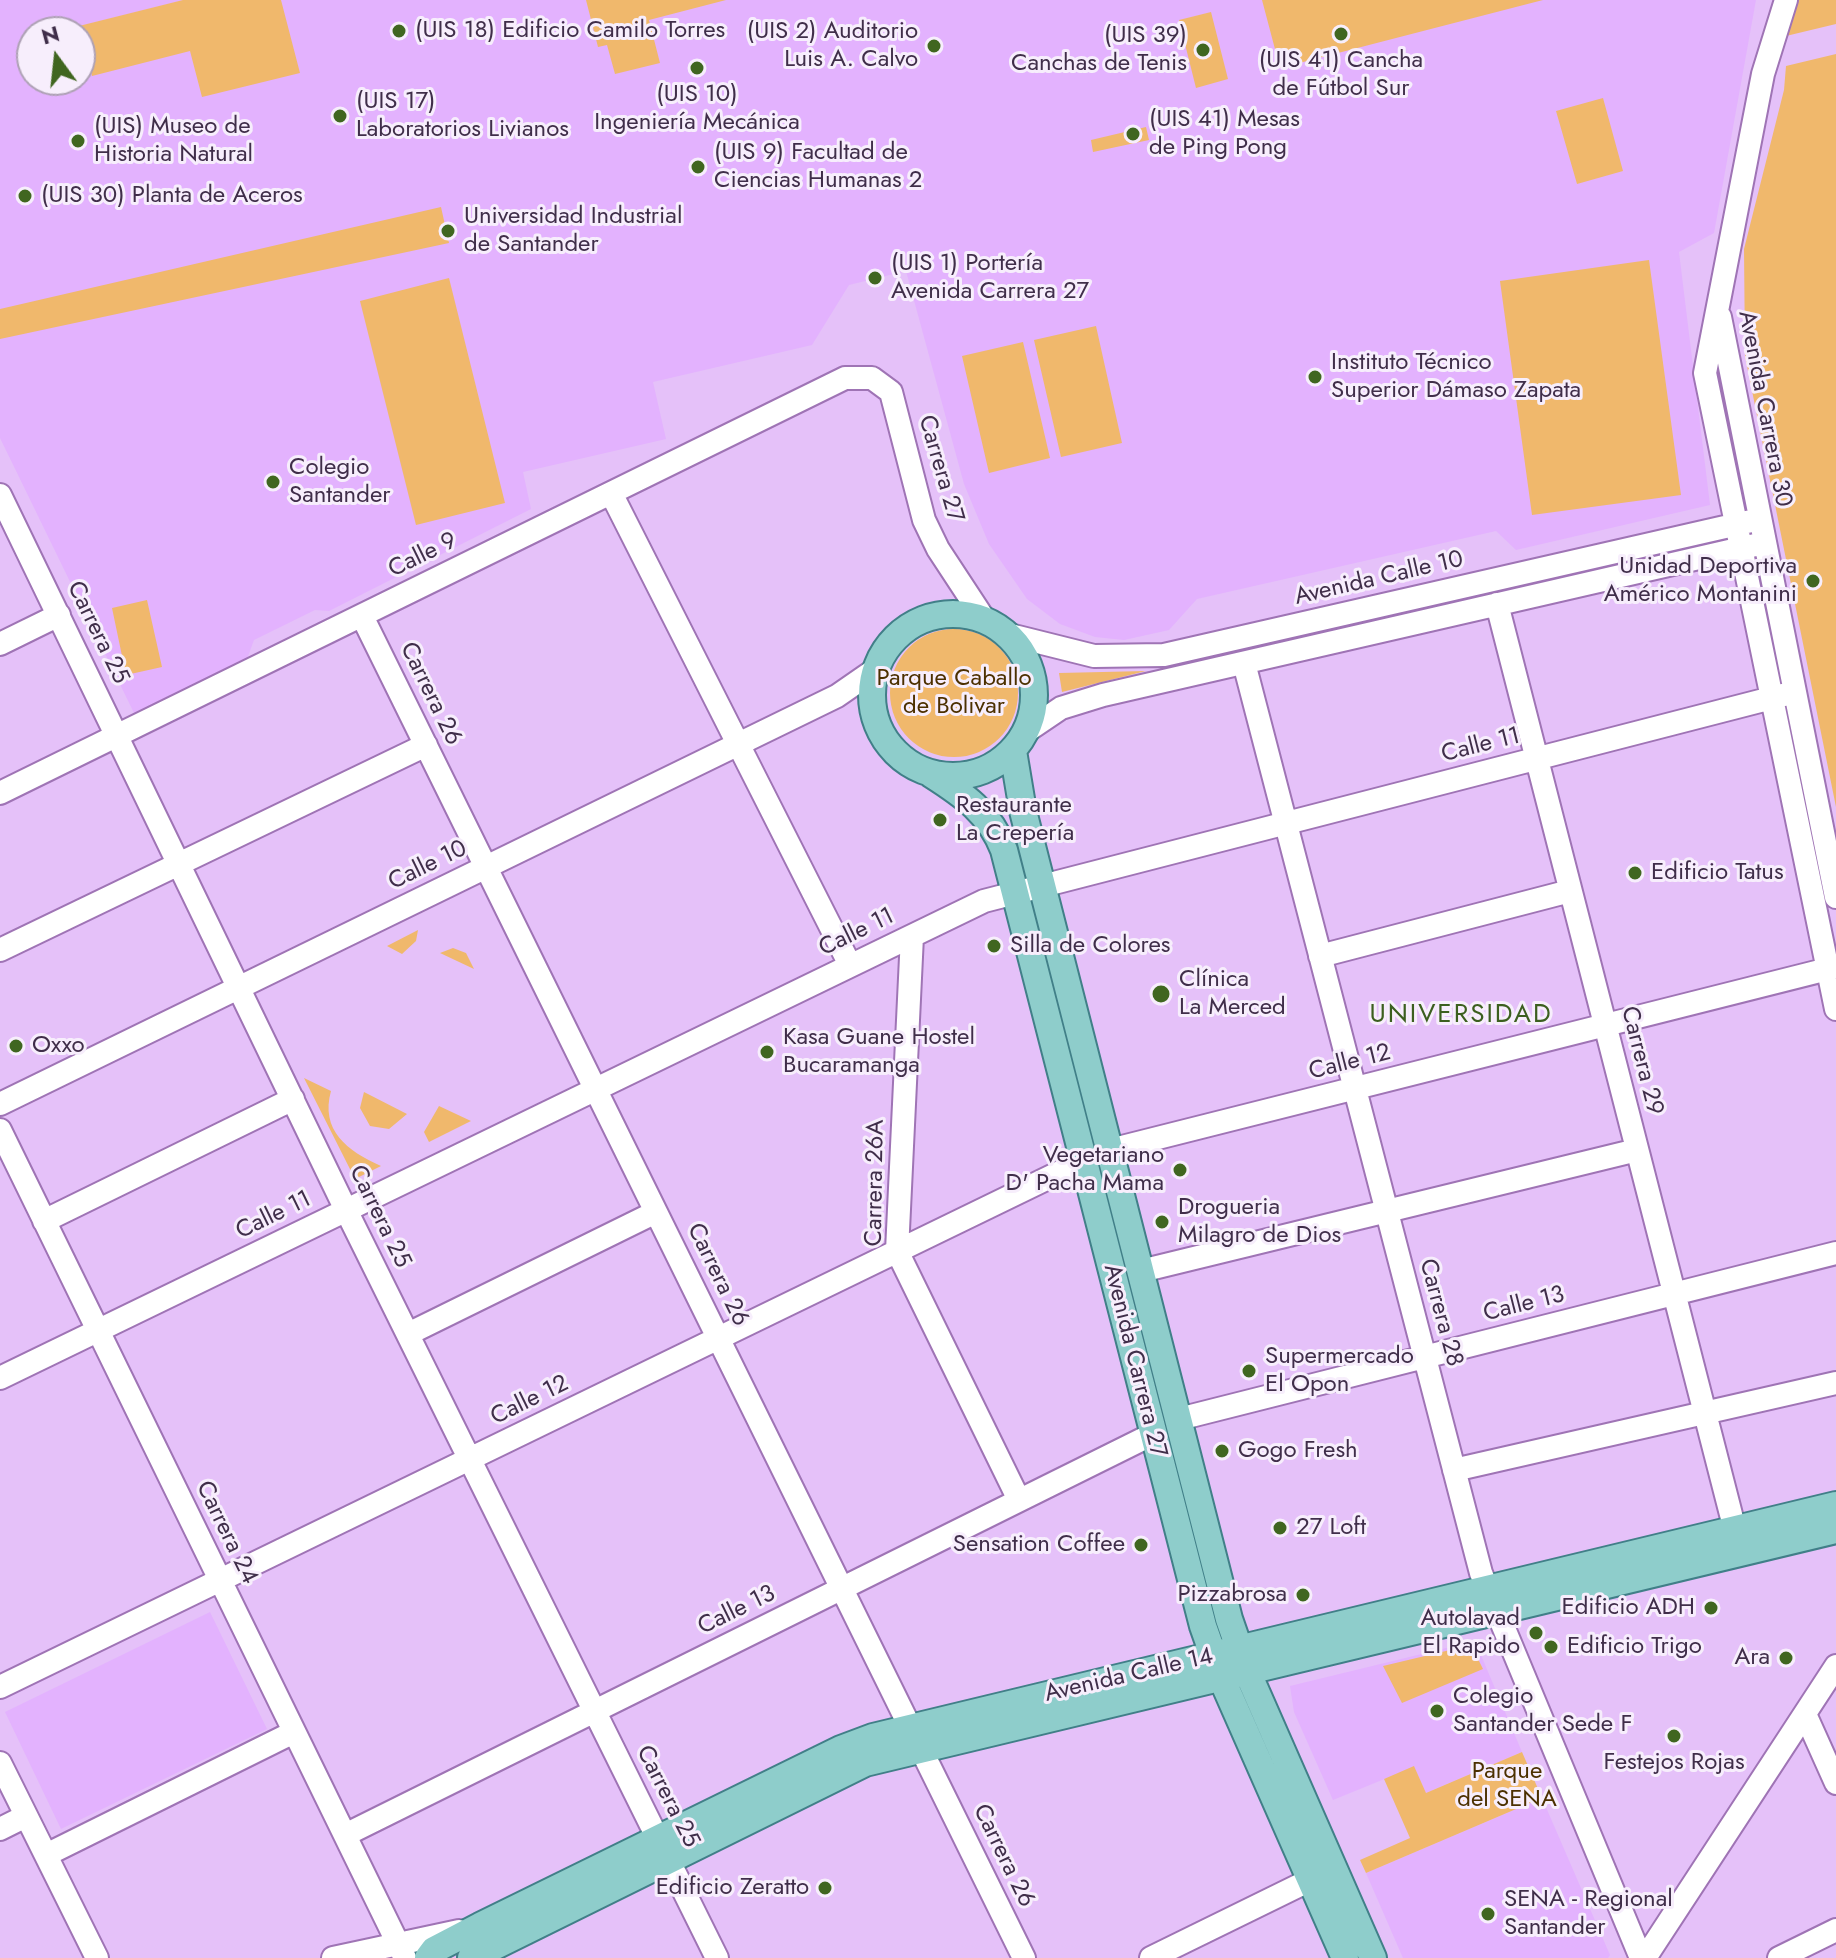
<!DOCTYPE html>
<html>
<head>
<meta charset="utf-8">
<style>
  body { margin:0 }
  #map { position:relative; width:1836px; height:1958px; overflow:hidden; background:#e5c1f9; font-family:Jost,sans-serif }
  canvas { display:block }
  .north { position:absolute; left:16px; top:16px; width:80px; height:80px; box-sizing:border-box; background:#f7eefc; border:2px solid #aea1b5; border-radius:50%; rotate:345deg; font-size:22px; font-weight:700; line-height:32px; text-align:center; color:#402e4a }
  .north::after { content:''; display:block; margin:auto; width:28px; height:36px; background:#406620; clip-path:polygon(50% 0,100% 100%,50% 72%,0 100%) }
</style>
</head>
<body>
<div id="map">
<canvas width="1836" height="1958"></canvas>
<div class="north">N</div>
</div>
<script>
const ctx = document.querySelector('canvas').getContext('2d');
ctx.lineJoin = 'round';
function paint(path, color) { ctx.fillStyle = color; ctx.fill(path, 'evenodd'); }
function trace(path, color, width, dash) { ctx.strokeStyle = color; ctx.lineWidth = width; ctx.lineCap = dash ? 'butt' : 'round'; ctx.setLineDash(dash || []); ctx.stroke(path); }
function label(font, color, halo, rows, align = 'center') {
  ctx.font = font + ' Jost,sans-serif'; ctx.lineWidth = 6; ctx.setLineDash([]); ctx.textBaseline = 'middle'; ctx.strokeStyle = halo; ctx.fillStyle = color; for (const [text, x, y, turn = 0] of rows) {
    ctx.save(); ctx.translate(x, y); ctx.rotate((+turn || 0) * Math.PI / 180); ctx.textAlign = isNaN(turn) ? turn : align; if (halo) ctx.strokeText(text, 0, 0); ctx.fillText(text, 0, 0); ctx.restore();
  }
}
const built = new Path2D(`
  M 0,0 L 1756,0 L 1714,233 L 1679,252 L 1710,505 L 1516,550 L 1496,531 L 1197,599 L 1169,630 L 1124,640 L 1095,637 L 1060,624 L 1027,599 L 989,544 L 964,484 L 906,271 L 849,285 L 812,345 L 653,382 L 666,439 L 523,472 L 531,509 L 329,611 L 315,610 L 254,640 L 247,659 L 134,713 L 0,438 ZM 32,32 L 80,32 L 80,80 L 32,80 Z
  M 210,1612 L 267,1729 L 61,1829 L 5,1712 Z
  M 1475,1641 L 1522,1752 L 1426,1793 L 1414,1767 L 1333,1800 L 1294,1712 L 1290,1686 Z
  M 1542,1798 L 1610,1955 L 1608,1958 L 1403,1958 L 1366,1873 Z`);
const green = new Path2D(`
  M 183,0 L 281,0 L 300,73 L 202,97 L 190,51 L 92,76 L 79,26 Z
  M 586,0 L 726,0 L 649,20 L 660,63 L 615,74 L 607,45 L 598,47 Z
  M 1262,0 L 1543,0 L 1280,68 Z
  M 1797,0 L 1836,0 L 1836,24 L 1786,36 Z
  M 1211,12 L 1228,79 L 1196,88 L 1179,20 Z
  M 1836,54 L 1836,807 L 1745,356 L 1744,249 L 1784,90 L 1786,66 Z
  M 1603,98 L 1623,171 L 1577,184 L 1556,111 Z
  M 1146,127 L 1149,140 L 1093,152 L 1091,140 Z
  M 441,207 L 449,243 L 0,339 L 0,309 Z
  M 1649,260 L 1681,495 L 1532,515 L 1500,281 Z
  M 449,278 L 505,503 L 416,525 L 360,301 Z
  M 1096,326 L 1122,443 L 1061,457 L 1034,340 Z
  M 1023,342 L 1050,458 L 989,473 L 962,356 Z
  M 147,600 L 162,667 L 126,675 L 112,608 Z
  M890 693a64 64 0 1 1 128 0a64 64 0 1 1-128 0Z
  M 1146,671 L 1062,692 L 1059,673 Z
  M 418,930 L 416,941 L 402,954 L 387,946 Z
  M 453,948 L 466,953 L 474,969 L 440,953 Z
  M 304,1078 L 331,1091 C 320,1130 347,1151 381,1166 L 355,1179 Z
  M 364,1092 L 407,1114 L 389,1129 L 370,1126 L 360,1108 Z
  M 439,1106 L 471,1121 L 429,1142 L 424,1132 Z
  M 1471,1645 L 1483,1669 L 1402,1703 L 1383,1666 Z
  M 1522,1752 L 1542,1798 L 1366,1873 L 1360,1860 L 1410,1838 L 1384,1779 L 1414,1766 L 1426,1793 Z`);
const minor = new Path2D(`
  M 1786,0 L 1763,74 L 1705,373 L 1836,1009
  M 1720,317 L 1836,897
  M 611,493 L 850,965
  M 0,495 L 346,1210 L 717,1958
  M 1497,604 L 1735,1530
  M 362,616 L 1024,1958
  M 1010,635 L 1094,656 L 1164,655 L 1760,519
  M 0,644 L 59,615
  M 1244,663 L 1481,1573 L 1641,1958
  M 1027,731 L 1061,708 L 1103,695 L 1764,543
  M 0,793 L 845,378 L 872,378 L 891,392 L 924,520 L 938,549 L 984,619
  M 912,936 L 897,1251 L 1019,1500
  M 0,950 L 426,745
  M 1320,956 L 1570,891
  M 0,1104 L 837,696 L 876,669
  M 0,1130 L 405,1958
  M 1110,1150 L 1836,967
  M 44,1221 L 293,1099
  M 1141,1271 L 1637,1150
  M 408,1334 L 656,1212
  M 0,1378 L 984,901 L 1795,692
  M 1179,1419 L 1836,1253
  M 1454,1470 L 1836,1383
  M 0,1687 L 1083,1161
  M 1805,1714 L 1836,1783
  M 0,1763 L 97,1958
  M 0,1829 L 26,1816
  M 345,1835 L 1153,1434
  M 46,1855 L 294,1732
  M 333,1958 L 459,1931
  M 1151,1958 L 1310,1880
  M 1645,1958 L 1836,1666
  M 1779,1958 L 1836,1930`);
const major = new Path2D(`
  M872 695a81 81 0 1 1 162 0a81 81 0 1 1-162 0Z
  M 1013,751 L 1023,811 L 1229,1619 L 1247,1671 L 1373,1958
  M 931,774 C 964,795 990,813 1004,850 L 1203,1626 L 1221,1677 L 1345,1958
  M 428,1958 L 434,1950 L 480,1926 L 841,1749 L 873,1737 L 1836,1505
  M 471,1958 L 865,1763 L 1836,1530`);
const markers = [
  [399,31,8,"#406620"],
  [1341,34,8,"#406620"],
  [934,46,8,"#406620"],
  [1203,50,8,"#406620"],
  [697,68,8,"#406620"],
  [340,116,8,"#406620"],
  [1133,134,8,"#406620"],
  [78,141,8,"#406620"],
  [698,167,8,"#406620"],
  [25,196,8,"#406620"],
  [448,231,8,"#406620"],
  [875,278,8,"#406620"],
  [1315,377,8,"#406620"],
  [273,482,8,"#406620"],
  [1813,581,8,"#406620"],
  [940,820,8,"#406620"],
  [1635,873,8,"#406620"],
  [994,946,8,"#406620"],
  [1161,994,10,"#406620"],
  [16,1046,8,"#406620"],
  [767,1052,8,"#406620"],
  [1180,1170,8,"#406620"],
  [1162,1222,8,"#406620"],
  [1249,1371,8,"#406620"],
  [1222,1451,8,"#406620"],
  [1280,1528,8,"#406620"],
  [1141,1545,8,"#406620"],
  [1303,1595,8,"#406620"],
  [1711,1608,8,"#406620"],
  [1536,1633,8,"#406620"],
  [1551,1647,8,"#406620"],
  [1786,1658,8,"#406620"],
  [1437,1711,8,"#406620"],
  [1674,1736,8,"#406620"],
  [825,1888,8,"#406620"],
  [1488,1914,8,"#406620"]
];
const poiNames = [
  ["(UIS 18) Edificio Camilo Torres",415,31],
  ["(UIS 2) Auditorio",918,32,"right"],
  ["Luis A. Calvo",918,60,"right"],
  ["(UIS 39)",1187,36,"right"],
  ["Canchas de Tenis",1187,64,"right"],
  ["(UIS 41) Cancha",1341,61,"center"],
  ["de Fútbol Sur",1341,89,"center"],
  ["(UIS 10)",697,95,"center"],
  ["Ingeniería Mecánica",697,123,"center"],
  ["(UIS 17)",356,102],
  ["Laboratorios Livianos",356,130],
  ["(UIS 41) Mesas",1149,120],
  ["de Ping Pong",1149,148],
  ["(UIS) Museo de",94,127],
  ["Historia Natural",94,155],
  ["(UIS 9) Facultad de",714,153],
  ["Ciencias Humanas 2",714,181],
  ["(UIS 30) Planta de Aceros",41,196],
  ["Universidad Industrial",464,217],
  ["de Santander",464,245],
  ["(UIS 1) Portería",891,264],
  ["Avenida Carrera 27",891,292],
  ["Instituto Técnico",1331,363],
  ["Superior Dámaso Zapata",1331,391],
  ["Colegio",289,468],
  ["Santander",289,496],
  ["Unidad Deportiva",1797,567,"right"],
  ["Américo Montanini",1797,595,"right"],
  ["Restaurante",956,806],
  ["La Crepería",956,834],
  ["Edificio Tatus",1651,873],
  ["Silla de Colores",1010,946],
  ["Clínica",1179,980],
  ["La Merced",1179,1008],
  ["Kasa Guane Hostel",783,1038],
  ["Bucaramanga",783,1066],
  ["Oxxo",32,1046],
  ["Vegetariano",1164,1156,"right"],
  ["D' Pacha Mama",1164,1184,"right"],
  ["Drogueria",1178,1208],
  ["Milagro de Dios",1178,1236],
  ["Supermercado",1265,1357],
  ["El Opon",1265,1385],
  ["Gogo Fresh",1238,1451],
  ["27 Loft",1296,1528],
  ["Sensation Coffee",1125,1545,"right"],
  ["Pizzabrosa",1287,1595,"right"],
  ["Edificio ADH",1695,1608,"right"],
  ["Autolavad",1520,1619,"right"],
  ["El Rapido",1520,1647,"right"],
  ["Edificio Trigo",1567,1647],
  ["Ara",1770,1658,"right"],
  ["Colegio",1453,1697],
  ["Santander Sede F",1453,1725],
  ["Festejos Rojas",1674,1763,"center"],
  ["Edificio Zeratto",809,1888,"right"],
  ["SENA - Regional",1504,1900],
  ["Santander",1504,1928]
];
const streetNames = [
  ["Avenida Carrera 30",1764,409,79],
  ["Carrera 27",940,469,74],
  ["Calle 9",423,556,-26],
  ["Avenida Calle 10",1379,579,-13],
  ["Carrera 25",97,633,64],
  ["Carrera 26",430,694,64],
  ["Calle 11",1481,746,-14],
  ["Calle 10",428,866,-26],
  ["Calle 11",857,933,-26],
  ["Carrera 29",1641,1061,76],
  ["Calle 12",1350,1063,-14],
  ["Carrera 26A",876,1183,-89],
  ["Calle 11",274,1216,-26],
  ["Carrera 25",379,1217,64],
  ["Carrera 26",717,1275,64],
  ["Calle 13",1524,1305,-14],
  ["Carrera 28",1440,1313,75],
  ["Avenida Carrera 27",1134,1361,76],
  ["Calle 12",530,1401,-26],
  ["Carrera 24",226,1533,64],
  ["Calle 13",737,1611,-26],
  ["Avenida Calle 14",1129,1676,-13],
  ["Carrera 25",667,1797,63],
  ["Carrera 26",1003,1856,64]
];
const parkNames = [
  ["Parque Caballo",954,679],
  ["de Bolivar",954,707],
  ["Parque",1507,1772],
  ["del SENA",1507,1800]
];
const neighbourhoodNames = [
  ["UNIVERSIDAD",1461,1016]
];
paint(built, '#e3b2fe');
paint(green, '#f0b86c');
trace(minor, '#9f74b5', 26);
trace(major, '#417f88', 30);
trace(minor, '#fff', 22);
trace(major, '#8ecdcb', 26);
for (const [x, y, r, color] of markers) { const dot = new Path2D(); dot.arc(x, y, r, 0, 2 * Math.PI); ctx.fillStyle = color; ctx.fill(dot); trace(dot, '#f7eefc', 3); }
label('24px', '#402e4a', '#f7eefc', poiNames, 'left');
label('24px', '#402e4a', '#f7eefc', streetNames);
label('24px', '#4c3000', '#f7eefc', parkNames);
ctx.letterSpacing = '2px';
label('26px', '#3c5f1f', '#f7eefc', neighbourhoodNames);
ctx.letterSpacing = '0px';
</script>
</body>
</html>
